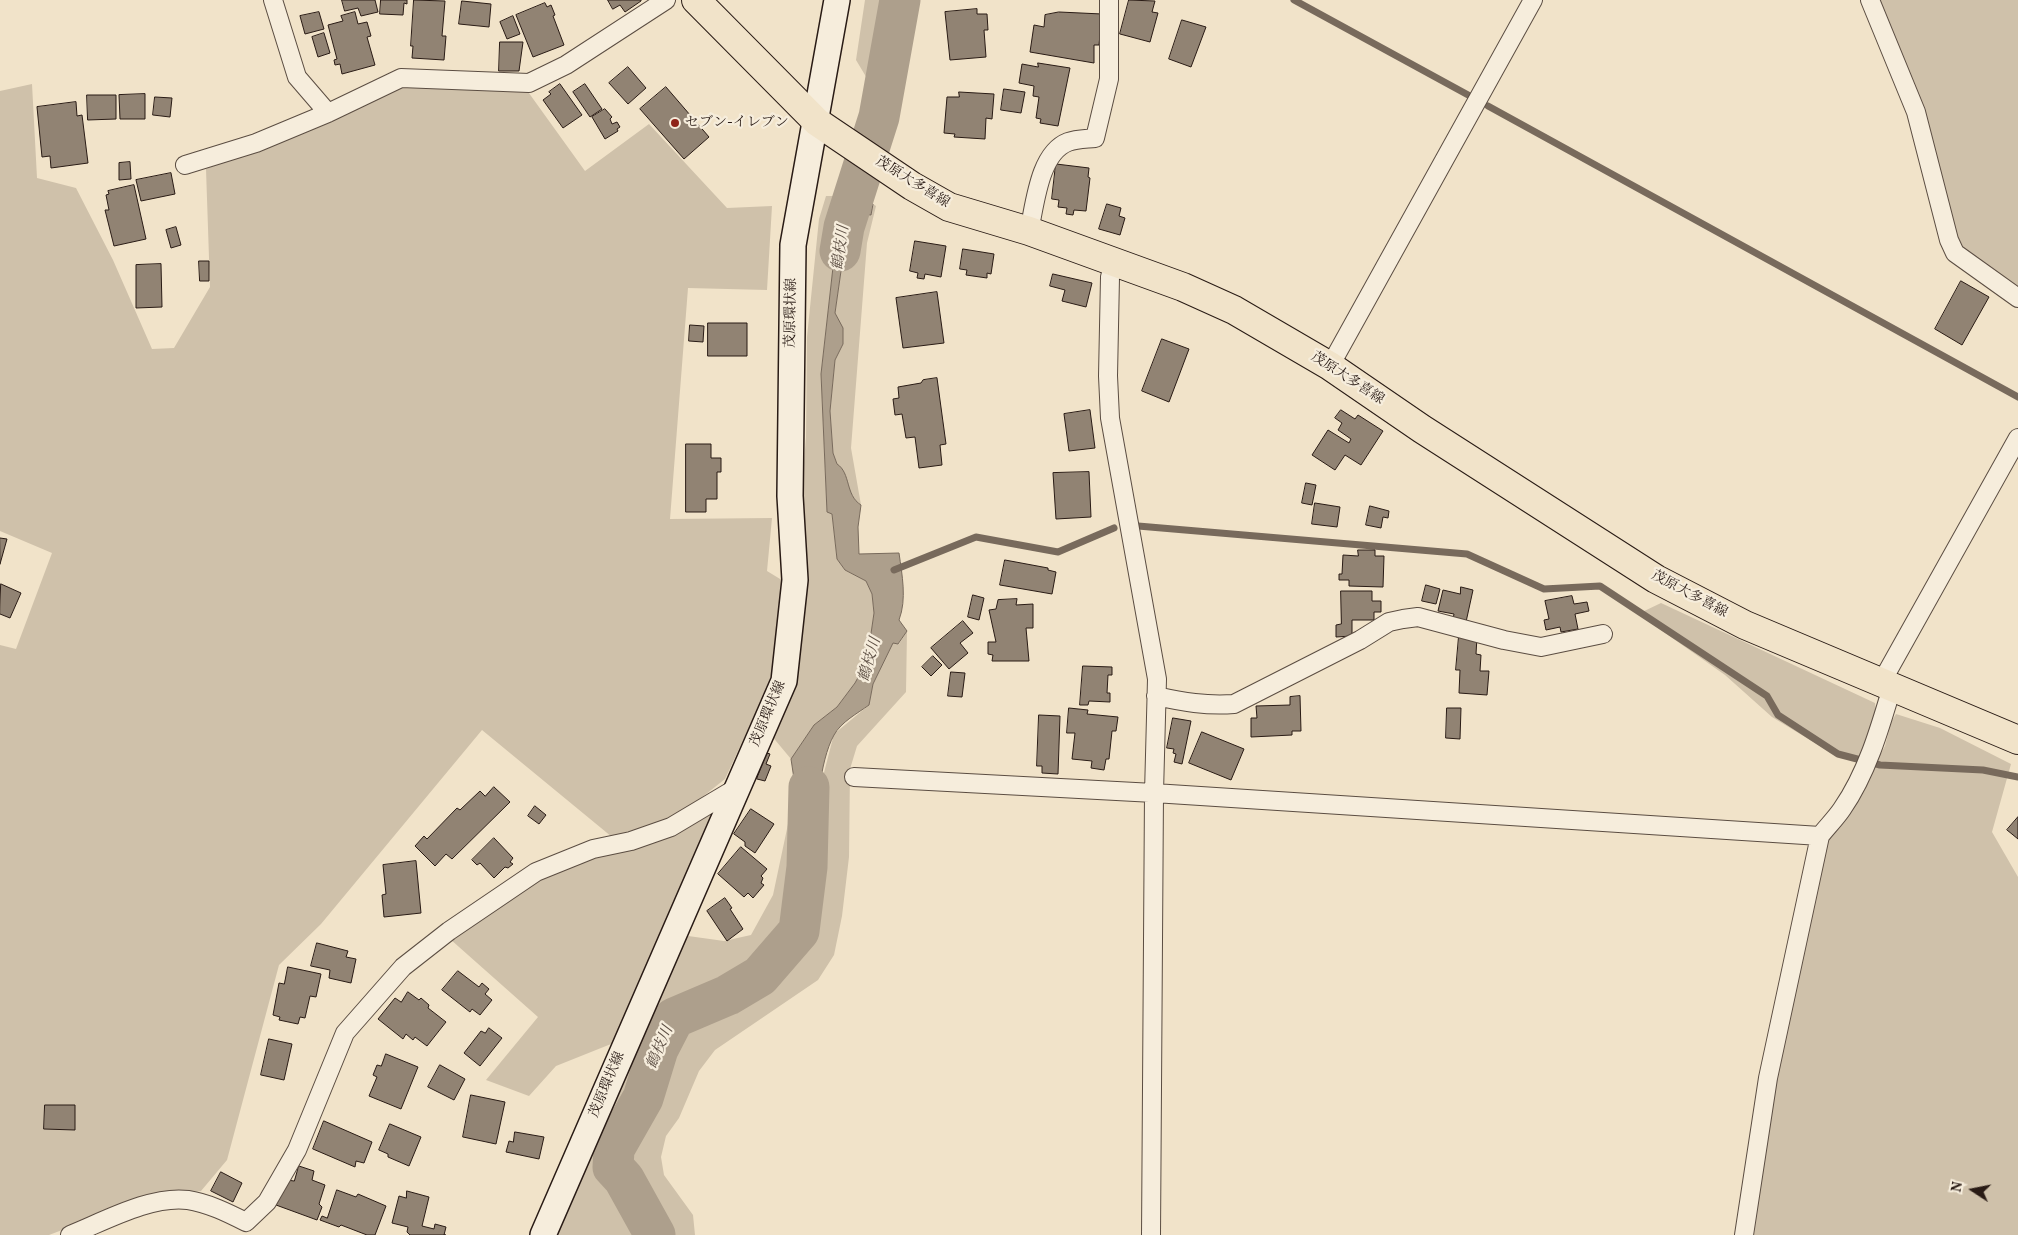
<!DOCTYPE html>
<html>
<head>
<meta charset="utf-8">
<style>
  body { margin:0 }
  #map { position:relative; width:2018px; height:1235px; overflow:hidden; background:#f1e3c9; font-family:Vollkorn,serif }
  canvas { display:block }
  .north { position:absolute; left:1948px; top:1165px; width:50px; height:50px; -webkit-text-stroke:4px #f6eddc; paint-order:stroke; rotate:281deg; font-size:14px; font-weight:700; line-height:20px; text-align:center; color:#291b15 }
  .north::after { content:''; display:block; margin:auto; width:18px; height:22px; background:#291b15; clip-path:polygon(50% 0,100% 100%,50% 72%,0 100%) }
</style>
</head>
<body>
<div id="map">
<canvas width="2018" height="1235"></canvas>
<div class="north">N</div>
</div>
<script>
const ctx = document.querySelector('canvas').getContext('2d');
ctx.lineJoin = 'round';
function paint(path, color) { ctx.fillStyle = color; ctx.fill(path, 'evenodd'); }
function trace(path, color, width, dash) { ctx.strokeStyle = color; ctx.lineWidth = width; ctx.lineCap = dash ? 'butt' : 'round'; ctx.setLineDash(dash || []); ctx.stroke(path); }
function label(font, color, halo, rows, align = 'center') {
  ctx.font = font + ' Vollkorn,"Noto Serif JP",serif'; ctx.lineWidth = 4.5; ctx.setLineDash([]); ctx.textBaseline = 'middle'; ctx.strokeStyle = halo; ctx.fillStyle = color; for (const [text, x, y, turn = 0] of rows) {
    ctx.save(); ctx.translate(x, y); ctx.rotate((+turn || 0) * Math.PI / 180); ctx.textAlign = isNaN(turn) ? turn : align; if (halo) ctx.strokeText(text, 0, 0); ctx.fillText(text, 0, 0); ctx.restore();
  }
}
const green = new Path2D(`
  M 865,0 L 891,0 L 879,92 L 874,90 L 856,60 Z
  M 1877,0 L 2018,0 L 2018,290 L 1957,247 Z
  M 32,84 L 37,178 L 76,188 L 113,260 L 152,349 L 174,348 L 210,287 L 206,169 L 402,85 L 526,89 L 585,171 L 649,124 L 727,208 L 772,206 L 767,290 L 688,288 L 670,519 L 772,518 L 767,571 L 785,582 L 785,606 L 769,684 L 725,779 L 681,814 L 655,825 L 612,837 L 482,730 L 321,924 L 279,965 L 227,1160 L 201,1191 L 165,1195 L 128,1205 L 49,1235 L 0,1235 L 0,645 L 16,649 L 52,553 L 0,531 L 0,91 Z
  M 826,196 L 841,196 L 821,374 L 827,512 L 832,514 L 837,559 L 845,570 L 866,581 L 872,594 L 874,613 L 867,661 L 855,683 L 837,707 L 814,725 L 791,759 L 771,735 L 800,513 L 806,437 L 807,337 L 819,219 Z
  M 873,204 L 876,206 L 867,243 L 851,448 L 861,505 L 853,500 L 837,464 L 833,453 L 830,411 L 835,360 L 843,344 L 835,313 L 845,243 L 851,225 L 863,214 L 871,215 Z
  M 1661,603 L 1875,703 L 1876,714 L 1860,762 L 1838,757 L 1772,717 L 1725,675 L 1638,614 Z
  M 907,631 L 906,692 L 857,746 L 850,769 L 849,857 L 842,916 L 834,955 L 818,980 L 715,1050 L 699,1071 L 679,1118 L 666,1136 L 661,1157 L 664,1175 L 693,1215 L 695,1235 L 551,1235 L 681,935 L 724,941 L 751,935 L 773,895 L 795,791 L 804,845 L 813,844 L 820,788 L 834,734 L 869,705 L 873,684 L 893,642 L 899,644 Z
  M 1896,714 L 1940,728 L 2011,764 L 1992,832 L 2018,877 L 2018,1235 L 1754,1235 L 1771,1090 L 1822,846 L 1852,806 L 1885,746 L 1891,722 Z
  M 712,812 L 717,813 L 621,1040 L 556,1066 L 529,1096 L 486,1080 L 538,1017 L 450,939 L 504,901 L 545,877 Z`);
const water = new Path2D(`
  M 860,195 L 873,204 L 871,215 L 863,214 L 851,225 L 845,243 L 835,313 L 843,328 L 843,344 L 835,360 L 830,411 L 833,453 L 837,464 C 851,473 845,495 861,505 L 858,527 L 859,554 L 899,553 C 902,575 907,599 899,620 L 907,631 L 898,644 L 893,643 L 873,684 L 869,705 C 858,713 841,722 834,735 C 819,762 817,813 813,844 L 804,845 L 791,759 L 814,725 L 837,707 L 855,683 L 867,661 L 874,613 L 872,594 L 866,581 L 845,570 L 837,559 L 832,514 L 827,512 L 821,374 L 841,196 Z`);
const stream = new Path2D(`
  M 1294,0 L 1470,96
  M 1488,106 L 2018,397
  M 1138,526 L 1467,554 L 1544,589 L 1600,586 L 1767,696 L 1778,715 L 1838,754 L 1880,765 L 1983,770 L 2018,777
  M 894,570 L 976,537 L 1058,552 L 1114,528`);
const river = new Path2D(`
  M 840,251 L 844,227 L 879,117 L 900,0
  M 655,1235 L 624,1179 L 613,1167 L 614,1149 L 643,1098 L 658,1049 L 674,1018 L 728,995 L 760,976 L 799,931 L 807,867 L 809,787`);
const building = new Path2D(`
  M 342,0 L 375,0 L 378,12 L 361,16 L 358,8 L 345,11 Z
  M 381,0 L 407,0 L 407,4 L 404,3 L 403,15 L 380,14 Z
  M 414,0 L 445,1 L 442,36 L 446,36 L 444,60 L 412,58 L 413,46 L 411,46 Z
  M 608,0 L 641,0 L 641,1 L 625,12 L 620,5 L 613,9 Z
  M 1129,0 L 1155,1 L 1152,12 L 1158,13 L 1150,42 L 1120,34 Z
  M 462,1 L 491,4 L 489,27 L 459,24 Z
  M 545,3 L 547,7 L 551,5 L 555,15 L 553,16 L 564,45 L 533,57 L 516,15 Z
  M 977,9 L 977,14 L 987,14 L 988,30 L 984,30 L 986,57 L 950,60 L 945,12 Z
  M 319,12 L 324,29 L 305,34 L 300,16 Z
  M 355,12 L 358,24 L 367,22 L 371,36 L 367,37 L 375,65 L 342,74 L 340,64 L 335,65 L 334,60 L 337,59 L 328,25 L 343,21 L 341,16 Z
  M 1059,12 L 1102,14 L 1099,45 L 1094,45 L 1094,63 L 1030,52 L 1034,25 L 1044,27 L 1045,15 Z
  M 513,16 L 520,34 L 507,39 L 500,22 Z
  M 1182,20 L 1206,27 L 1191,67 L 1169,59 Z
  M 324,33 L 330,53 L 318,57 L 312,37 Z
  M 500,42 L 523,42 L 519,71 L 499,71 Z
  M 1038,63 L 1070,68 L 1058,126 L 1040,123 L 1041,119 L 1036,118 L 1039,97 L 1033,96 L 1034,86 L 1019,83 L 1022,64 L 1038,67 Z
  M 628,67 L 646,88 L 628,104 L 609,83 Z
  M 560,84 L 582,115 L 563,128 L 543,100 L 551,94 L 549,92 Z
  M 585,84 L 602,109 L 590,117 L 573,92 Z
  M 666,87 L 709,137 L 684,159 L 640,109 Z
  M 1004,89 L 1025,92 L 1021,113 L 1001,110 Z
  M 959,92 L 994,94 L 992,119 L 986,118 L 985,139 L 954,137 L 955,134 L 944,133 L 947,97 L 959,97 Z
  M 145,94 L 145,119 L 120,119 L 119,95 Z
  M 87,95 L 116,95 L 116,119 L 88,120 Z
  M 155,97 L 172,98 L 170,117 L 153,115 Z
  M 76,102 L 77,116 L 82,115 L 88,163 L 51,168 L 50,156 L 42,157 L 37,107 Z
  M 605,109 L 612,117 L 610,119 L 612,124 L 617,122 L 620,127 L 617,129 L 618,131 L 605,139 L 592,117 Z
  M 130,162 L 131,179 L 119,180 L 119,163 Z
  M 1056,164 L 1089,168 L 1088,177 L 1090,178 L 1086,211 L 1074,210 L 1073,215 L 1066,214 L 1067,208 L 1058,207 L 1059,200 L 1052,199 Z
  M 171,173 L 175,194 L 141,201 L 136,180 Z
  M 134,185 L 146,239 L 114,246 L 105,210 L 109,210 L 106,195 L 109,194 L 108,191 Z
  M 1107,204 L 1121,208 L 1119,216 L 1125,218 L 1120,235 L 1099,229 Z
  M 176,227 L 181,245 L 171,248 L 166,230 Z
  M 915,241 L 946,246 L 941,277 L 925,274 L 924,279 L 917,278 L 918,273 L 910,271 Z
  M 963,249 L 994,254 L 991,274 L 987,273 L 987,278 L 966,275 L 967,270 L 960,269 Z
  M 199,261 L 209,261 L 209,281 L 200,281 Z
  M 161,264 L 162,307 L 136,308 L 136,265 Z
  M 1053,274 L 1092,283 L 1086,307 L 1062,301 L 1065,290 L 1050,286 Z
  M 1961,281 L 1989,297 L 1962,345 L 1935,329 Z
  M 937,292 L 944,343 L 903,348 L 896,298 Z
  M 708,323 L 747,323 L 747,356 L 708,356 Z
  M 690,325 L 704,326 L 703,342 L 689,341 Z
  M 1162,339 L 1189,349 L 1169,402 L 1142,391 Z
  M 937,378 L 946,444 L 940,445 L 942,465 L 919,468 L 915,437 L 906,438 L 902,414 L 895,415 L 893,399 L 899,398 L 898,387 L 921,383 L 923,380 Z
  M 1090,410 L 1095,448 L 1069,451 L 1064,414 Z
  M 1341,410 L 1355,419 L 1358,415 L 1383,431 L 1361,465 L 1345,455 L 1335,470 L 1312,455 L 1328,430 L 1349,443 L 1351,439 L 1338,430 L 1342,423 L 1335,418 Z
  M 686,444 L 711,444 L 711,458 L 721,458 L 721,472 L 717,472 L 717,499 L 706,499 L 706,512 L 686,512 Z
  M 1089,472 L 1091,517 L 1056,519 L 1053,473 Z
  M 1306,483 L 1316,485 L 1312,505 L 1302,503 Z
  M 1315,503 L 1340,507 L 1337,527 L 1312,524 Z
  M 1370,506 L 1389,511 L 1388,518 L 1383,517 L 1381,528 L 1366,525 Z
  M 0,538 L 7,539 L 0,564 Z
  M 1358,550 L 1375,550 L 1375,556 L 1384,556 L 1383,587 L 1349,586 L 1349,580 L 1339,580 L 1339,574 L 1342,574 L 1343,555 L 1358,556 Z
  M 1005,560 L 1048,568 L 1048,570 L 1056,572 L 1052,594 L 1000,585 Z
  M 1,584 L 21,593 L 10,618 L 0,614 Z
  M 1426,585 L 1440,589 L 1436,604 L 1422,601 Z
  M 1461,587 L 1473,590 L 1466,622 L 1453,619 L 1454,614 L 1438,611 L 1443,590 L 1460,594 Z
  M 1341,591 L 1372,591 L 1372,601 L 1381,601 L 1381,612 L 1374,612 L 1374,620 L 1352,620 L 1352,636 L 1336,637 L 1336,625 L 1341,624 Z
  M 973,595 L 984,598 L 979,620 L 968,617 Z
  M 1572,596 L 1574,604 L 1587,602 L 1589,611 L 1575,614 L 1578,629 L 1561,632 L 1560,627 L 1546,630 L 1544,620 L 1549,619 L 1545,601 Z
  M 1017,599 L 1016,605 L 1033,604 L 1033,628 L 1026,628 L 1029,661 L 992,661 L 993,655 L 988,654 L 988,642 L 996,642 L 989,610 L 996,609 L 998,600 Z
  M 963,621 L 973,633 L 960,643 L 968,653 L 949,669 L 931,648 Z
  M 1459,636 L 1477,637 L 1476,654 L 1481,655 L 1480,671 L 1489,671 L 1487,695 L 1459,693 L 1460,670 L 1456,670 Z
  M 933,656 L 942,665 L 931,676 L 922,667 Z
  M 1083,666 L 1112,667 L 1112,675 L 1108,675 L 1107,693 L 1110,693 L 1110,702 L 1089,701 L 1088,705 L 1080,705 Z
  M 951,672 L 965,673 L 962,697 L 948,696 Z
  M 1300,696 L 1301,731 L 1292,731 L 1292,735 L 1251,737 L 1251,718 L 1257,718 L 1256,706 L 1290,705 L 1290,697 Z
  M 1069,708 L 1088,710 L 1087,714 L 1118,717 L 1116,731 L 1112,731 L 1109,759 L 1106,759 L 1104,770 L 1091,768 L 1092,761 L 1072,759 L 1075,733 L 1067,733 Z
  M 1447,708 L 1461,708 L 1460,739 L 1446,738 Z
  M 1039,715 L 1060,716 L 1058,774 L 1042,773 L 1042,766 L 1037,766 Z
  M 1173,718 L 1191,721 L 1182,764 L 1174,762 L 1176,754 L 1173,753 L 1174,749 L 1167,748 Z
  M 1202,732 L 1244,749 L 1231,780 L 1189,763 Z
  M 767,753 L 770,754 L 766,764 L 771,766 L 765,781 L 757,779 Z
  M 494,787 L 510,802 L 452,859 L 446,854 L 435,866 L 415,846 L 424,836 L 427,839 L 457,808 L 460,810 L 480,791 L 485,796 Z
  M 535,806 L 546,815 L 539,824 L 528,816 Z
  M 751,809 L 774,824 L 755,853 L 745,846 L 745,842 L 734,834 Z
  M 2018,817 L 2018,839 L 2007,830 Z
  M 494,838 L 513,858 L 510,862 L 513,864 L 508,868 L 505,867 L 494,878 L 480,863 L 477,865 L 472,860 Z
  M 741,847 L 767,869 L 761,876 L 763,878 L 761,883 L 764,885 L 753,898 L 748,893 L 744,897 L 718,874 Z
  M 416,861 L 421,913 L 384,917 L 382,895 L 386,894 L 383,865 Z
  M 725,898 L 732,908 L 730,909 L 743,929 L 727,941 L 707,911 Z
  M 317,943 L 348,951 L 346,957 L 356,959 L 351,983 L 329,978 L 330,970 L 311,966 Z
  M 288,967 L 321,974 L 316,997 L 310,996 L 305,1018 L 300,1017 L 298,1024 L 279,1020 L 280,1017 L 273,1015 L 279,983 L 284,984 Z
  M 458,971 L 479,987 L 482,983 L 489,989 L 485,994 L 492,1000 L 480,1015 L 472,1009 L 470,1012 L 442,990 Z
  M 408,992 L 419,1000 L 421,998 L 429,1005 L 428,1008 L 446,1022 L 427,1046 L 415,1037 L 413,1040 L 406,1034 L 403,1039 L 378,1019 L 395,998 L 401,1002 Z
  M 489,1028 L 502,1038 L 480,1066 L 464,1053 L 481,1031 L 485,1033 Z
  M 269,1039 L 292,1044 L 284,1080 L 261,1075 Z
  M 386,1054 L 418,1067 L 401,1109 L 369,1096 L 377,1077 L 373,1075 L 377,1065 L 381,1066 Z
  M 440,1065 L 465,1079 L 454,1100 L 428,1087 Z
  M 471,1095 L 505,1102 L 496,1144 L 463,1137 Z
  M 45,1105 L 75,1105 L 75,1130 L 44,1129 Z
  M 324,1121 L 372,1142 L 364,1163 L 356,1161 L 355,1167 L 313,1149 Z
  M 390,1124 L 421,1137 L 409,1166 L 388,1157 L 388,1154 L 379,1150 Z
  M 515,1132 L 544,1137 L 539,1159 L 506,1152 L 509,1141 L 513,1142 Z
  M 299,1166 L 314,1171 L 312,1180 L 325,1185 L 319,1204 L 322,1207 L 317,1220 L 276,1205 L 287,1180 L 294,1181 Z
  M 221,1172 L 242,1183 L 233,1202 L 211,1191 Z
  M 337,1190 L 356,1197 L 358,1194 L 386,1206 L 375,1235 L 367,1235 L 341,1225 L 339,1227 L 320,1220 L 322,1216 L 327,1218 Z
  M 407,1191 L 429,1197 L 422,1226 L 434,1229 L 435,1224 L 446,1227 L 444,1235 L 446,1235 L 410,1235 L 407,1232 L 408,1227 L 392,1223 L 399,1196 L 406,1198 Z`);
const street = new Path2D(`
  M 273,0 L 297,77 L 328,113
  M 1870,0 L 1916,112 L 1949,240 L 1955,253 L 2018,298
  M 185,165 L 256,143 L 328,113 L 401,78 L 529,83 L 566,65 L 666,0
  M 1029,231 C 1035,205 1039,153 1068,142 C 1076,139 1086,139 1095,138 L 1109,79 L 1109,0
  M 1114,262 L 1110,277 L 1108,376 L 1110,418 L 1157,679 L 1154,793 L 1151,1235
  M 1330,366 L 1533,0
  M 1881,683 L 2018,438
  M 1156,696 C 1183,702 1206,706 1234,704 L 1360,640 L 1389,622 L 1403,619 L 1418,617 L 1504,640 L 1541,647 L 1603,634
  M 854,777 L 1154,793 L 1820,836
  M 70,1235 C 103,1222 151,1195 188,1200 C 208,1203 228,1213 246,1222 L 267,1202 L 297,1150 L 345,1033 L 403,967 L 449,931 L 536,872 L 593,849 L 631,841 L 671,827 L 738,787
  M 1744,1235 L 1768,1078 L 1820,836 C 1827,827 1836,818 1842,809 C 1867,773 1880,728 1892,687`);
const secondary = new Path2D(`
  M 543,1235 L 784,681 L 795,580 L 790,496 L 793,245 L 837,0`);
const primary = new Path2D(`
  M 696,0 L 817,122 L 912,186 L 949,207 L 1029,231 L 1183,287 L 1234,310 L 1330,366 L 1422,429 L 1656,579 L 1745,625 L 2018,740`);
const markers = [
  [675,123,5,"#8f2418"]
];
const poiNames = [
  ["セブン-イレブン",685,123]
];
const streetNames = [
  ["茂原大多喜線",912,183,32],
  ["茂原環状線",792,313,-89],
  ["茂原大多喜線",1347,379,33],
  ["茂原大多喜線",1689,595,28],
  ["茂原環状線",769,714,-67],
  ["茂原環状線",608,1085,-67]
];
const waterNames = [
  ["鶴枝川",842,248,-82],
  ["鶴枝川",871,660,-74],
  ["鶴枝川",661,1048,-67]
];
paint(green, '#cfc1aa');
paint(water, '#ad9f8c');
trace(water, '#786a5c', 1);
trace(stream, '#786a5c', 7);
trace(river, '#ad9f8c', 41);
paint(building, '#918373');
trace(building, '#291b15', 1);
trace(street, '#5b4d42', 20);
trace(secondary, '#291b15', 28);
trace(primary, '#291b15', 30);
trace(street, '#f6eddc', 18);
trace(secondary, '#f6eddc', 25);
trace(primary, '#f1e3c9', 28);
for (const [x, y, r, color] of markers) { const dot = new Path2D(); dot.arc(x, y, r, 0, 2 * Math.PI); ctx.fillStyle = color; ctx.fill(dot); trace(dot, '#f6eddc', 2); }
label('14px', '#291b15', '#f6eddc', poiNames, 'left');
label('14px', '#291b15', '#f6eddc', streetNames);
label('italic 15px', '#5e5045', '#f6eddc', waterNames);
</script>
</body>
</html>
